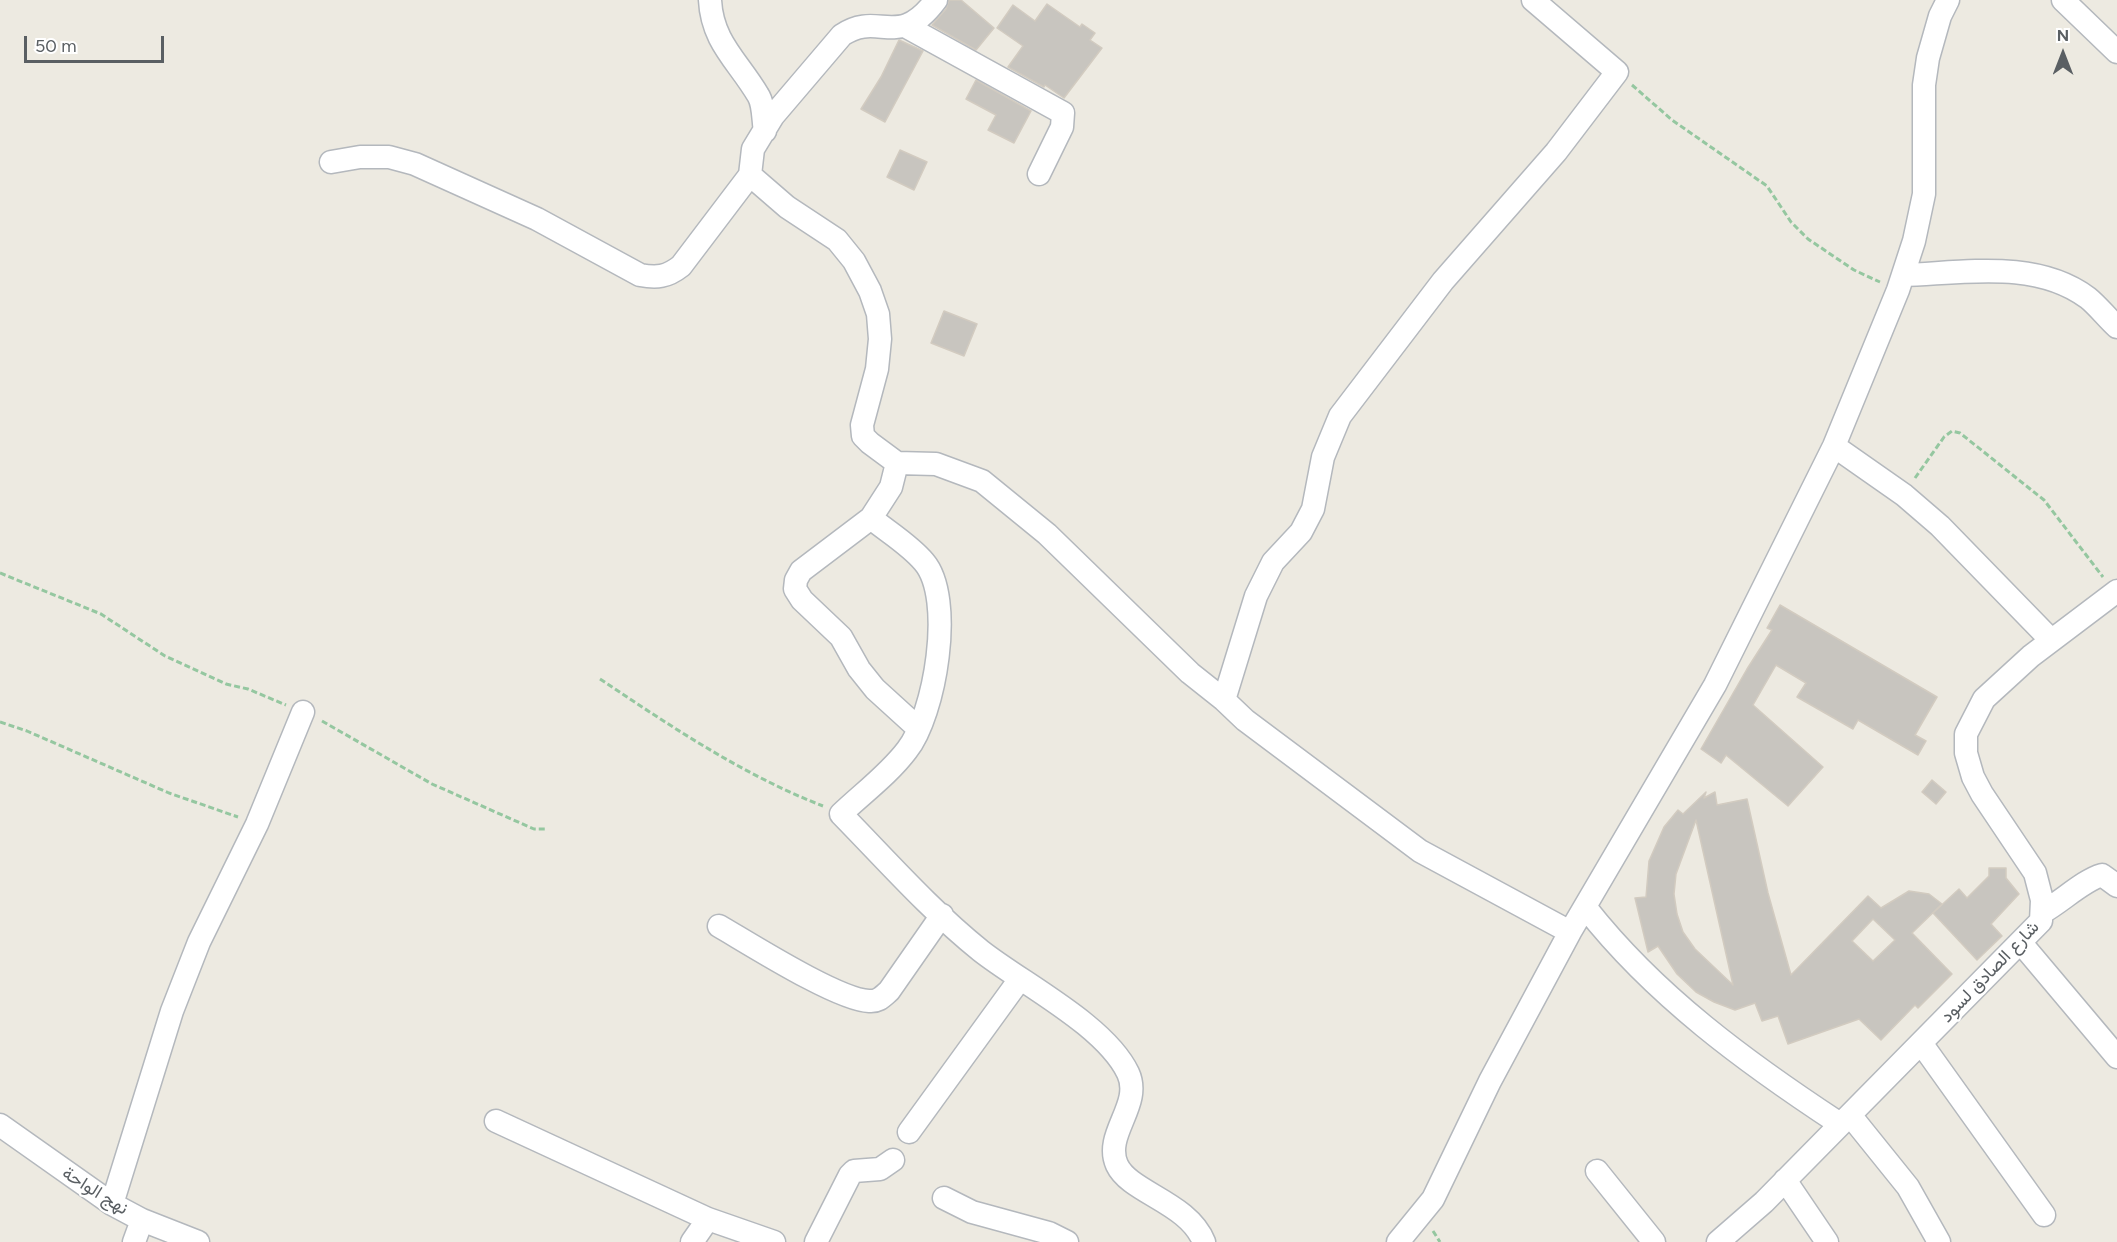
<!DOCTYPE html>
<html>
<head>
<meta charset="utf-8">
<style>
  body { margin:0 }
  #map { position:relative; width:2117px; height:1242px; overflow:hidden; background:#edeae1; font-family:Figtree,sans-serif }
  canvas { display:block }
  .north { position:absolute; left:2033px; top:24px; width:60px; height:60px; -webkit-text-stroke:4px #fff; paint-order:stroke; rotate:0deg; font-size:16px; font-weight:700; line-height:24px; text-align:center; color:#5a5f63 }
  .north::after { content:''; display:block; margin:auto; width:21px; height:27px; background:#5a5f63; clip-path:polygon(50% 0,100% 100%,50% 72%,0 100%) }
  .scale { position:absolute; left:24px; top:36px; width:140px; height:27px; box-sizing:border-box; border:3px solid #5a5f63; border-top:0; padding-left:8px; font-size:18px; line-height:21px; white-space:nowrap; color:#5a5f63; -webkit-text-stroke:4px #fff; paint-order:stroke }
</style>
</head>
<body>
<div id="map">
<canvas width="2117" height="1242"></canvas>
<div class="north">N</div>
<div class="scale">50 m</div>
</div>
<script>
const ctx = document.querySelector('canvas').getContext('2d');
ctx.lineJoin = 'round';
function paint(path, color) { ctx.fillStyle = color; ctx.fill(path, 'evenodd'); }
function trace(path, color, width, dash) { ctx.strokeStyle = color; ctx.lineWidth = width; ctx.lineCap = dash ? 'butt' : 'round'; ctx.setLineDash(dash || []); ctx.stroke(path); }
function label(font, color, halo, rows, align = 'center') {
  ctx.font = font + ' Figtree,Vazirmatn,sans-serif'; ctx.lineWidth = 4.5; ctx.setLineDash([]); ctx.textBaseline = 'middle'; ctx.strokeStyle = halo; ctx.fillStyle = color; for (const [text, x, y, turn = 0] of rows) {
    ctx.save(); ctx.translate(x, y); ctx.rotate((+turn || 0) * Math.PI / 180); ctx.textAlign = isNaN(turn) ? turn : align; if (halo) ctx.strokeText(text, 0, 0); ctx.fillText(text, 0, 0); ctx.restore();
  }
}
const building = new Path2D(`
  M 949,0 L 961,0 L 994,28 L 976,50 L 932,25 L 946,9 Z
  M 1047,4 L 1080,27 L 1082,24 L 1095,33 L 1090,40 L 1102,48 L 1064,98 L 1045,85 L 1044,87 L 1008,67 L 1023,46 L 997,28 L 1013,5 L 1035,21 Z
  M 899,40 L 923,51 L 885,122 L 861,109 L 881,77 Z
  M 976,80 L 1031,111 L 1014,143 L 988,130 L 996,115 L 966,99 Z
  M 900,150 L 927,162 L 914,190 L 887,177 Z
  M 944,311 L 977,324 L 964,356 L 931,343 Z
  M 1780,605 L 1937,697 L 1915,735 L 1926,741 L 1918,755 L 1858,720 L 1853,729 L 1797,697 L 1806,683 L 1776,665 L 1753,705 L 1823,767 L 1788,806 L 1726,755 L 1721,763 L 1701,749 L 1747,669 L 1772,630 L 1767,628 Z
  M 1932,780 L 1946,792 L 1936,804 L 1922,792 Z
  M 1706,792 L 1704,798 L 1715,792 L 1717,805 L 1747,799 L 1768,893 L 1791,975 L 1868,896 L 1881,908 L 1909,891 L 1929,894 L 1942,904 L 1912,933 L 1952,974 L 1918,1008 L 1915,1005 L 1881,1040 L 1859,1019 L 1788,1044 L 1778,1016 L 1762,1021 L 1755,1003 L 1735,1010 L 1714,1002 L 1696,992 L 1677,974 L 1658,946 L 1648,952 L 1635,898 L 1646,897 L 1649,861 L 1664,827 L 1678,810 L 1683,814 ZM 1696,820 L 1733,985 L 1695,949 L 1683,932 L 1677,914 L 1674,894 L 1676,874 ZM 1873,919 L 1895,940 L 1873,961 L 1852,941 Z
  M 1989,868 L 2006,868 L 2006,878 L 2019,894 L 1991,924 L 2002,936 L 1977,960 L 1933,913 L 1959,889 L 1967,898 L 1989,876 Z`);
const path = new Path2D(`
  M 1632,85 L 1672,120 L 1767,186 L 1791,222 L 1808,239 L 1854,270 L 1880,282
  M 1915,478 L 1944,437 L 1952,431 L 1960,433 L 2044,500 L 2103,577
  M 0,573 L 101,614 L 165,656 L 226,684 L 248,689 L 286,705
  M 600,679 C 672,727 743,775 823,806
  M 322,721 L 432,784 L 534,829 L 546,829
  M 0,722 L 27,731 L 169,793 L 238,817
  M 1433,1231 L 1440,1242`);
const minor = new Path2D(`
  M 710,0 C 712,42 738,61 758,95 C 764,104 763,121 765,131
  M 1533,0 L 1617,72 L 1556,152 L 1443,281 L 1340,416 L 1323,457 L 1313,509 L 1301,532 L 1273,562 L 1256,596 L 1224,700 L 1245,720 L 1420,851 L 1570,932
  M 2063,0 L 2117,52
  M 907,27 L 1063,113 L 1062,127 L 1039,174
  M 331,162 L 360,157 L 389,157 L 415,164 L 537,219 L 640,275 C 657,278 667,277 681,266 L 750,175 L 753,149 L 773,116 L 842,35 C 879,10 898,51 936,0
  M 750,175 L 787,207 L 837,240 L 854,261 L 870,291 L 878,314 L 880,339 L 877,369 L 862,425 L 863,436 L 870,443 L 897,463 L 891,487 L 871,518 L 801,571 L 796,580 L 795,589 L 802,600 L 841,637 L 859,669 L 875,689 L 919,729
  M 1903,275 C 1963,273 2036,259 2088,298 C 2098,306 2107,318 2117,327
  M 1834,446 L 1904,495 L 1940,526 L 2051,640
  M 897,463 L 936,464 L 982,481 L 1047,534 L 1190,673 L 1224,700
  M 871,518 C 888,532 910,545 924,562 C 955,598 935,715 907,750 C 889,774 863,793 841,814 C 887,861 930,910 981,951 C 1023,984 1105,1025 1128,1073 C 1143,1105 1103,1134 1117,1165 C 1130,1193 1188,1202 1204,1242
  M 1586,908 C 1655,996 1747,1063 1840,1124
  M 2043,912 C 2061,902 2084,880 2102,875 L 2117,886
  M 719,926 C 750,944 838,1000 869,1001 C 878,1002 882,997 889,991 L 942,915
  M 2021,943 L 2117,1057
  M 1921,1043 L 2044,1215
  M 1850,1115 L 1908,1187 L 1939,1242
  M 496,1121 L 708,1219 L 774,1242
  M 0,1125 L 112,1204 L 142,1220 L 198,1242
  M 909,1132 L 1020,979
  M 1597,1171 L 1654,1242
  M 1785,1180 L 1827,1242
  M 944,1198 L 972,1212 L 1049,1233 L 1067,1242
  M 112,1204 L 172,1011 L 199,942 L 257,824 L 303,712
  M 134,1242 L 142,1220
  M 692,1242 L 708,1219
  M 816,1242 L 850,1175 L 854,1171 L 880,1169 L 893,1160
  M 1398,1242 L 1433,1199 L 1490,1081 L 1570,932 L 1715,685 L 1834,446 L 1898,290 L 1914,241 L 1924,194 L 1924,85 L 1928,58 L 1940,16 L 1948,0
  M 1718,1242 L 1764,1202 L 2041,921 L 2042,900 L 2035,873 L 1982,794 L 1973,777 L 1966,753 L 1966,734 L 1984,699 L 2031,656 L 2117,591`);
const streetNames = [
  ["شارع الصادق لسود",1990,972,-46],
  ["نهج الواحة",95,1191,32]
];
paint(building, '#c8c5bf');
trace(building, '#d2cbc0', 1.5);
trace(minor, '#b4b8bd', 25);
trace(path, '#95c7a0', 3, [6, 3]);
trace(minor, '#fff', 22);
label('18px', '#5a5f63', '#fff', streetNames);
</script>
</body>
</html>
